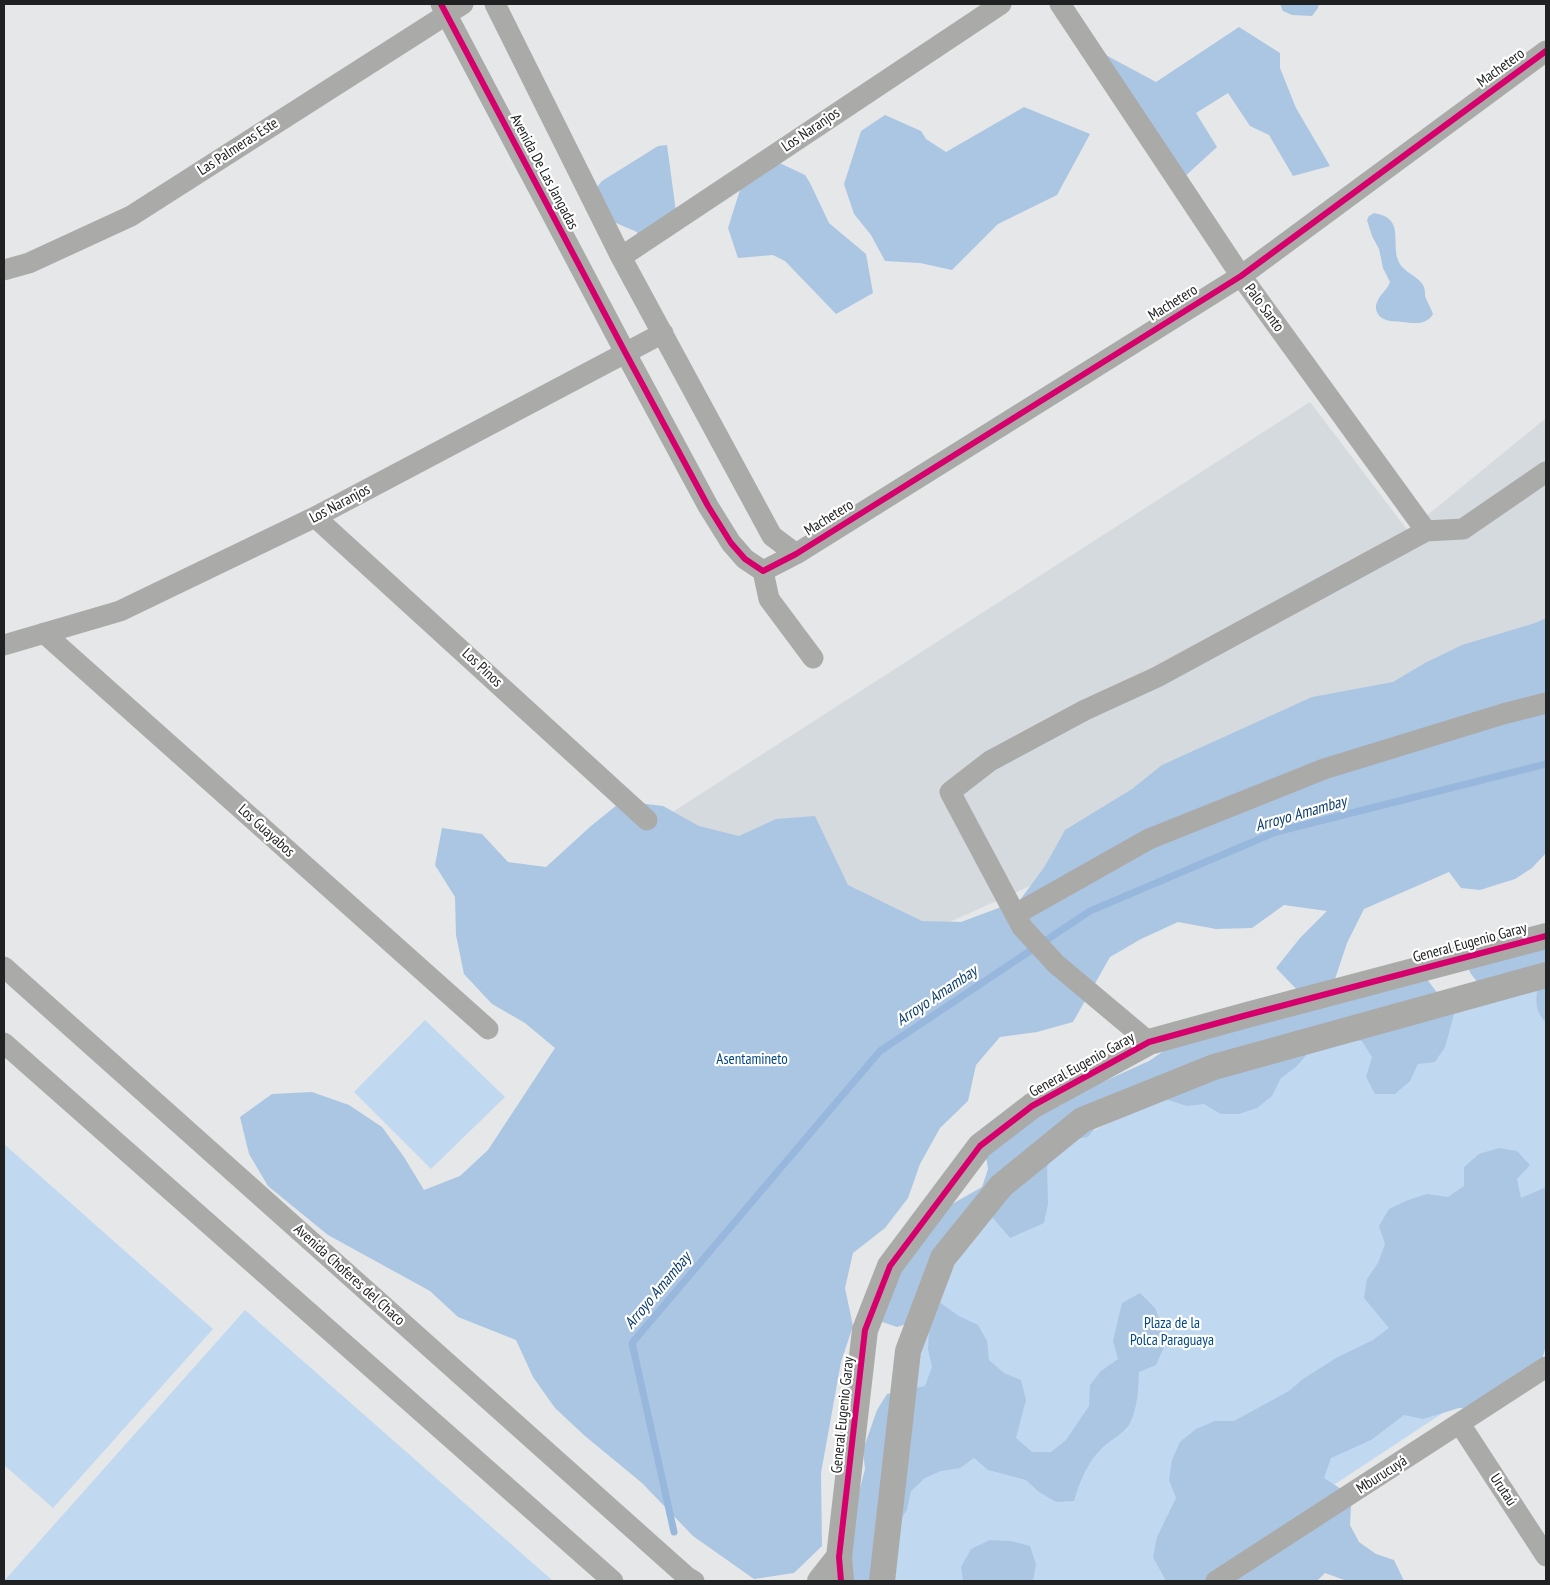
<!DOCTYPE html>
<html>
<head>
<meta charset="utf-8">
<style>
  body { margin:0 }
  #map { position:relative; width:1550px; height:1585px; overflow:hidden; background:#e5e7e8; font-family:"PT Sans Narrow",sans-serif }
  canvas { display:block }
  .frame { position:absolute; inset:0; border:5px solid #202122; pointer-events:none }
</style>
</head>
<body>
<div id="map">
<canvas width="1550" height="1585"></canvas>
<div class="frame"></div>
</div>
<script>
const ctx = document.querySelector('canvas').getContext('2d');
ctx.lineJoin = 'round';
function paint(path, color) { ctx.fillStyle = color; ctx.fill(path, 'evenodd'); }
function trace(path, color, width, dash) { ctx.strokeStyle = color; ctx.lineWidth = width; ctx.lineCap = dash ? 'butt' : 'round'; ctx.setLineDash(dash || []); ctx.stroke(path); }
function label(font, color, halo, rows, align = 'center') {
  ctx.font = font + ' "PT Sans Narrow",sans-serif'; ctx.lineWidth = 4.5; ctx.setLineDash([]); ctx.textBaseline = 'middle'; ctx.strokeStyle = halo; ctx.fillStyle = color; for (const [text, x, y, turn = 0] of rows) {
    ctx.save(); ctx.translate(x, y); ctx.rotate((+turn || 0) * Math.PI / 180); ctx.textAlign = isNaN(turn) ? turn : align; if (halo) ctx.strokeText(text, 0, 0); ctx.fillText(text, 0, 0); ctx.restore();
  }
}
const built = new Path2D(`
  M 1310,402 L 1408,531 L 1546,418 L 1546,655 L 840,971 L 671,813 Z`);
const green = new Path2D(`
  M 1546,979 L 1546,1345 L 1188,1581 L 892,1581 L 925,1306 L 1028,1162 L 1229,1065 Z
  M 425,1020 L 505,1097 L 431,1169 L 354,1092 Z
  M 4,1144 L 213,1329 L 53,1508 L 4,1465 Z
  M 245,1310 L 553,1581 L 4,1581 Z`);
const forest = new Path2D(`
  M 1280,4 L 1319,4 L 1318,8 L 1312,16 L 1292,15 L 1283,11 Z
  M 1239,27 L 1280,53 L 1280,68 L 1296,108 L 1330,166 L 1293,176 L 1269,135 L 1250,126 L 1228,93 L 1196,113 L 1217,147 L 1182,179 L 1102,53 L 1156,82 Z
  M 1024,107 L 1090,134 L 1057,195 L 998,224 L 952,270 L 920,263 L 885,261 L 871,235 L 854,214 L 844,184 L 861,131 L 885,115 L 921,131 L 926,139 L 946,152 Z
  M 667,145 L 677,219 L 640,245 L 637,232 L 609,220 L 590,195 L 602,181 L 658,146 Z
  M 769,158 L 805,175 L 810,183 L 829,223 L 866,254 L 873,293 L 836,314 L 785,261 L 773,255 L 738,258 L 728,228 L 745,174 Z
  M 1374,213 C 1405,218 1391,241 1398,260 C 1402,272 1417,275 1423,285 C 1425,288 1425,292 1425,296 C 1427,302 1431,308 1433,314 C 1426,326 1413,323 1402,322 C 1392,321 1379,322 1376,309 C 1375,298 1387,291 1390,282 L 1383,268 L 1379,249 L 1372,236 L 1367,220 L 1369,216 Z
  M 1546,618 L 1546,853 L 1532,868 L 1515,879 L 1480,890 L 1461,888 L 1449,872 L 1364,909 L 1347,943 L 1335,979 L 1302,995 L 1276,968 L 1300,938 L 1327,911 L 1284,905 L 1252,928 L 1216,929 L 1178,922 L 1141,939 L 1110,957 L 1073,1022 L 1037,1032 L 1000,1037 L 976,1065 L 968,1101 L 940,1128 L 920,1164 L 908,1198 L 885,1228 L 853,1253 L 845,1288 L 853,1326 L 841,1362 L 821,1473 L 822,1546 L 794,1573 L 754,1579 L 693,1536 L 642,1483 L 585,1436 L 555,1408 L 533,1377 L 516,1340 L 458,1317 L 430,1291 L 328,1235 L 268,1186 L 249,1154 L 240,1117 L 272,1094 L 312,1092 L 349,1105 L 382,1127 L 404,1157 L 424,1190 L 460,1176 L 488,1150 L 555,1048 L 525,1023 L 492,1004 L 464,974 L 456,935 L 455,897 L 435,865 L 442,828 L 482,834 L 508,862 L 546,867 L 591,826 L 622,801 L 663,806 L 699,826 L 739,836 L 776,819 L 815,816 L 848,885 L 922,921 L 961,922 L 1020,900 L 1045,866 L 1065,830 L 1132,789 L 1162,765 L 1312,697 L 1393,682 L 1425,663 L 1462,645 L 1535,623 Z
  M 1546,932 L 1546,1022 C 1534,1012 1536,998 1538,984 L 1482,988 L 1471,974 L 1463,957 Z
  M 1418,967 L 1441,998 L 1455,1011 L 1445,1047 L 1435,1062 L 1418,1064 L 1410,1081 L 1395,1094 L 1375,1094 L 1366,1077 L 1372,1057 L 1362,1041 L 1342,1037 L 1308,1053 L 1296,1067 L 1281,1078 L 1272,1096 L 1257,1108 L 1239,1114 L 1221,1114 L 1204,1104 L 1187,1106 L 1149,1094 L 1101,1120 L 1088,1137 L 1070,1140 L 1054,1148 L 1047,1167 L 1048,1204 L 1044,1223 L 1010,1238 L 986,1210 L 916,1321 L 897,1327 L 879,1321 L 877,1279 L 947,1207 L 982,1187 L 988,1169 L 985,1150 L 1041,1101 L 1060,1106 L 1076,1094 L 1149,1061 L 1168,1048 Z
  M 1499,1148 L 1517,1151 L 1530,1165 L 1517,1179 L 1521,1198 L 1546,1187 L 1546,1346 L 1540,1366 L 1476,1409 L 1459,1408 L 1423,1419 L 1404,1415 L 1371,1440 L 1331,1458 L 1324,1478 L 1341,1489 L 1351,1506 L 1350,1525 L 1359,1542 L 1376,1554 L 1394,1560 L 1404,1581 L 1347,1581 L 1325,1573 L 1317,1581 L 1166,1581 L 1153,1557 L 1157,1537 L 1176,1498 L 1169,1480 L 1172,1460 L 1180,1442 L 1196,1429 L 1215,1421 L 1234,1421 L 1289,1391 L 1303,1379 L 1336,1358 L 1373,1340 L 1389,1328 L 1364,1298 L 1367,1279 L 1378,1263 L 1385,1244 L 1379,1226 L 1389,1209 L 1408,1200 L 1427,1194 L 1448,1197 L 1464,1186 L 1464,1167 L 1479,1154 Z
  M 1140,1293 L 1155,1308 L 1162,1326 L 1164,1347 L 1156,1365 L 1139,1372 C 1138,1391 1138,1408 1129,1425 C 1122,1435 1108,1441 1100,1450 C 1087,1464 1079,1483 1074,1501 L 1056,1502 L 1039,1492 L 1026,1480 L 988,1470 L 974,1458 L 960,1468 L 941,1471 L 925,1478 L 911,1491 L 907,1510 L 884,1541 L 886,1581 L 853,1581 L 851,1564 L 855,1507 L 865,1469 L 863,1450 L 877,1410 L 887,1394 L 925,1386 L 932,1367 L 928,1349 L 929,1330 L 939,1302 L 959,1316 L 978,1325 L 987,1341 L 989,1360 L 1004,1373 L 1021,1380 L 1026,1400 L 1016,1438 L 1032,1452 L 1051,1452 L 1066,1440 L 1089,1406 L 1090,1385 L 1101,1371 L 1118,1359 L 1113,1341 L 1122,1303 Z
  M 990,1540 L 1011,1541 L 1030,1546 L 1036,1564 L 1033,1581 L 963,1581 L 961,1567 L 971,1549 Z`);
const stream = new Path2D(`
  M 674,1532 L 632,1343 L 880,1051 L 1090,911 L 1276,832 L 1546,764`);
const minor = new Path2D(`
  M 441,4 L 625,352 L 708,506 L 731,543 L 745,559 L 763,571 L 796,554 L 1241,276 L 1546,51
  M 495,4 L 621,257 L 772,536 L 796,554
  M 1060,4 L 1241,276 L 1426,531
  M 621,257 L 1001,4
  M 4,270 L 29,263 L 131,216 L 463,4
  M 315,517 L 647,820
  M 763,571 L 769,599 L 813,658
  M 44,633 L 488,1029
  M 4,645 L 120,611 L 315,517 L 663,333
  M 1016,914 L 1149,839 L 1324,769 L 1503,714 L 1546,703
  M 4,967 L 687,1577 L 694,1581
  M 1149,1042 L 1056,964 L 1022,927 L 950,792 L 990,761 L 1085,710 L 1157,677 L 1426,531 L 1463,529 L 1546,472
  M 4,1043 L 613,1581
  M 1460,1424 L 1546,1556
  M 1216,1581 L 1546,1367`);
const tertiary = new Path2D(`
  M 820,1581 L 839,1557
  M 841,1581 L 839,1557 L 865,1330 L 890,1266 L 980,1146 L 1032,1106 L 1149,1042 L 1247,1015 L 1546,936
  M 882,1581 L 908,1351 L 943,1258 L 1001,1186 L 1082,1120 L 1214,1067 L 1546,975`);
const cycleway = new Path2D(`
  M 441,4 L 625,352 L 708,506 L 731,543 L 745,559 L 763,571 L 796,554 L 1241,276 L 1546,51
  M 841,1581 L 839,1557 L 865,1330 L 890,1266 L 980,1146 L 1032,1106 L 1149,1042 L 1247,1015 L 1546,936`);
const streetNames = [
  ["Machetero",1501,68,-36],
  ["Los Naranjos",811,130,-34],
  ["Las Palmeras Este",238,147,-33],
  ["Avenida De Las Jangadas",544,172,62],
  ["Machetero",1173,303,-32],
  ["Palo Santo",1264,308,54],
  ["Los Naranjos",340,504,-28],
  ["Machetero",829,518,-32],
  ["Los Pinos",482,668,43],
  ["Los Guayabos",266,831,42],
  ["General Eugenio Garay",1470,943,-15],
  ["General Eugenio Garay",1082,1065,-29],
  ["Avenida Choferes del Chaco",349,1275,42],
  ["General Eugenio Garay",843,1415,-84],
  ["Mburucuyá",1382,1475,-33],
  ["Urutaú",1503,1490,57]
];
const parkNames = [
  ["Asentamineto",752,1060],
  ["Plaza de la",1172,1324],
  ["Polca Paraguaya",1172,1341]
];
const waterNames = [
  ["Arroyo Amambay",1301,814,-16],
  ["Arroyo Amambay",937,996,-34],
  ["Arroyo Amambay",658,1291,-50]
];
paint(built, '#d5dadf');
paint(green, '#c1d8f1');
paint(forest, '#abc6e3');
trace(stream, '#97b7dc', 7);
trace(minor, '#aaaaa9', 21);
trace(tertiary, '#aaaaa9', 26);
trace(cycleway, '#d6006c', 6);
label('15px', '#202122', '#fff', streetNames);
label('15px', '#004987', '#fff', parkNames);
label('italic 16px', '#0c3e6e', '#fff', waterNames);
</script>
</body>
</html>
